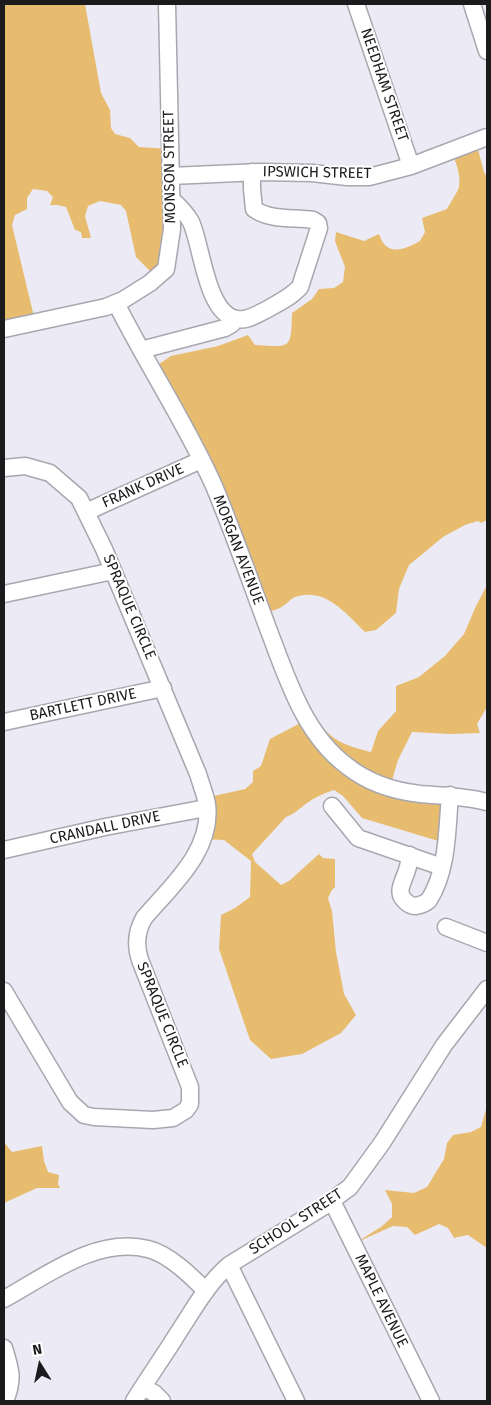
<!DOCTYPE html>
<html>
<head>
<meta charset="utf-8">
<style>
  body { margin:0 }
  #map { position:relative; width:491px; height:1405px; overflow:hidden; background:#ecebf5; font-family:"Fira Sans",sans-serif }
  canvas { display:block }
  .frame { position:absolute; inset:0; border:5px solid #1b1b1e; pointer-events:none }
  .north { position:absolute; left:15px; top:1340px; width:50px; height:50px; -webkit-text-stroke:4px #fff; paint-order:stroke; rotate:350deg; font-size:14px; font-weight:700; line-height:20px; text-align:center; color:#1b1b1e }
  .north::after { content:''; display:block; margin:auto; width:18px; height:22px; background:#1b1b1e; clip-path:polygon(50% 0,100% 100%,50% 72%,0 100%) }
</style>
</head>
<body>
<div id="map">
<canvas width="491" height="1405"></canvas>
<div class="frame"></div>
<div class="north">N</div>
</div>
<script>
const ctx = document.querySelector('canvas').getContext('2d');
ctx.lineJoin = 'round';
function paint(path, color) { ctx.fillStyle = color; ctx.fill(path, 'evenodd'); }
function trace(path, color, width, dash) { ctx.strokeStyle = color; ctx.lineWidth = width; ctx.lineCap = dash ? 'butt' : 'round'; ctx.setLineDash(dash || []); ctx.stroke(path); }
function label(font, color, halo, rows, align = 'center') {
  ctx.font = font + ' "Fira Sans",sans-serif'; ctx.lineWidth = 4; ctx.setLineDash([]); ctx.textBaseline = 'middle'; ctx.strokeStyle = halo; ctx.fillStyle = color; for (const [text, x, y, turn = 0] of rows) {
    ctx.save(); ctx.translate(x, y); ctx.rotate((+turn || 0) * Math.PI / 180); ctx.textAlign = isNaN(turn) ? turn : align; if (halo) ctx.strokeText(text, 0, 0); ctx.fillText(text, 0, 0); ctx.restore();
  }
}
const green = new Path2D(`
  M 4,4 L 85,4 L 101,93 L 110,110 L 111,128 L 115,134 L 130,138 L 139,147 L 170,149 L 172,231 L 155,276 L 136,257 L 126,211 L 121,205 L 100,201 L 88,206 L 85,216 L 91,238 L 82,238 L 81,232 L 75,230 L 66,207 L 57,205 L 50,205 L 53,197 L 47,191 L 33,189 L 27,198 L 27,209 L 15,215 L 12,225 L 35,321 L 4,328 Z
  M 476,142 L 484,172 L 487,177 L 487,520 L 481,523 L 478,521 L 465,525 L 443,537 L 409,565 L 399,589 L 396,613 L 376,630 L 365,632 C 345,613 326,587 295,597 C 290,599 287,604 283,606 C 278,610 270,611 264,613 L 153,368 L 171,356 L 218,346 L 248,335 L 255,345 C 291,347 291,350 292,313 L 312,299 L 319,289 L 334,288 L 343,282 L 345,267 L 335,241 L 336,232 L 364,241 L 379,234 C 380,237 382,242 385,245 C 394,255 411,246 420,241 L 425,232 L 422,218 L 447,209 C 450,203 457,193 459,187 C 461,175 456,162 451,151 Z
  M 486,587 L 487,707 L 477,724 L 480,733 L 450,734 L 412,732 L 398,760 L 391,784 L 446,794 L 445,843 L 362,818 L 343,796 L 334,790 C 324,793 316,797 307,803 C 300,808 295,814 286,817 L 252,854 L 255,862 L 281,885 L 289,881 L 319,854 L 323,858 L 335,859 L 335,887 L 332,890 L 328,898 L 332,911 L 336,952 L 344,994 L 356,1015 L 341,1033 L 302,1054 L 271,1059 L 250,1040 L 219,949 L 221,915 L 235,908 L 250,897 L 251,861 L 224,840 L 202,839 L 205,798 L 245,789 L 253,782 L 253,771 L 261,766 L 270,739 L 306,720 L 312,722 L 318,721 C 332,742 348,746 371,752 L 378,731 L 396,711 L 396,686 L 419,677 L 445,656 L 464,634 L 476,606 Z
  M 487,1106 L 487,1248 L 468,1235 L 454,1238 L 448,1228 L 439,1224 L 415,1235 L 407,1227 L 393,1226 L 355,1243 L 381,1227 L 392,1217 L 392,1204 L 385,1190 L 414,1193 L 427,1187 L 444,1159 L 447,1143 L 453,1135 L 471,1132 L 481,1127 Z
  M 4,1142 L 12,1152 L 42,1146 L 44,1161 L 48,1172 L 59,1175 L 58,1184 L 60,1188 L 37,1188 L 4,1203 Z`);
const minor = new Path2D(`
  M 356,4 L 411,166
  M 472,4 L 487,51
  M 171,176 L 260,172 L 312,173 L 347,177 L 369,177 L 411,166 L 487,137
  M 171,199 C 179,206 186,213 191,222 C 202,245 206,314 237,319 C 246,321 254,316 262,312 C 275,305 290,298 300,287 L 319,228 L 318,223 L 313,220 C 294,217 271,221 254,209 L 252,189 L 252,172
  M 116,303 C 147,365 186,423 214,486 C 234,534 251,583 269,631 C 287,678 304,734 347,766 C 367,782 394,791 420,794 C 443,796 465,796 487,802
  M 4,329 L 106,307 L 123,300 L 150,283 L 166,269 L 172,229 L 167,4
  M 141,350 L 225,328 L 232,324 L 234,319
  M 4,468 L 25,466 L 50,473 L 79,498 L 104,549 L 198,774 C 201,784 205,794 207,804 C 213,851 171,886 144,918 C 136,932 135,945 140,960 L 190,1087 L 190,1104 L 186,1110 L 173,1118 L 153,1120 L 94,1117 L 84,1115 L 70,1102 L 4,991
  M 86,512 L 201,460
  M 4,594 L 113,571
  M 4,722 L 163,688
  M 332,806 L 358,838 L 442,867
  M 4,850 L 105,827 L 206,808
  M 410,855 C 409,860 409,865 407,870 C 404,881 395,892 405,901 C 408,904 411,906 416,906 C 421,905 425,904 429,900 C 448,870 447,829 450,795
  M 446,927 L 487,943
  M 332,1201 L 431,1401
  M 229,1265 L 296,1401
  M 4,1299 C 46,1276 97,1236 148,1249 C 169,1254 191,1276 206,1291
  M 4,1348 C 11,1370 14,1379 5,1401
  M 143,1387 L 154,1393 L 162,1401
  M 134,1401 C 148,1378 164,1356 178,1333 C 194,1309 207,1284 229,1265 L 323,1207 L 350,1187 L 382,1143 L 444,1045 L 487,989`);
const streetNames = [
  ["NEEDHAM STREET",384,85,71],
  ["MONSON STREET",170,167,-91],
  ["IPSWICH STREET",317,173,1],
  ["FRANK DRIVE",143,486,-24],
  ["MORGAN AVENUE",238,550,69],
  ["SPRAQUE CIRCLE",129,607,67],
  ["BARTLETT DRIVE",83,705,-12],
  ["CRANDALL DRIVE",105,828,-12],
  ["SPRAQUE CIRCLE",162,1015,68],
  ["SCHOOL STREET",296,1222,-33],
  ["MAPLE AVENUE",381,1301,64]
];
paint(green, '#e7bc6f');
trace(minor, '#a8a7b0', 19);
trace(minor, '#fff', 16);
label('15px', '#1b1b1e', '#fff', streetNames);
</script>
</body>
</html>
